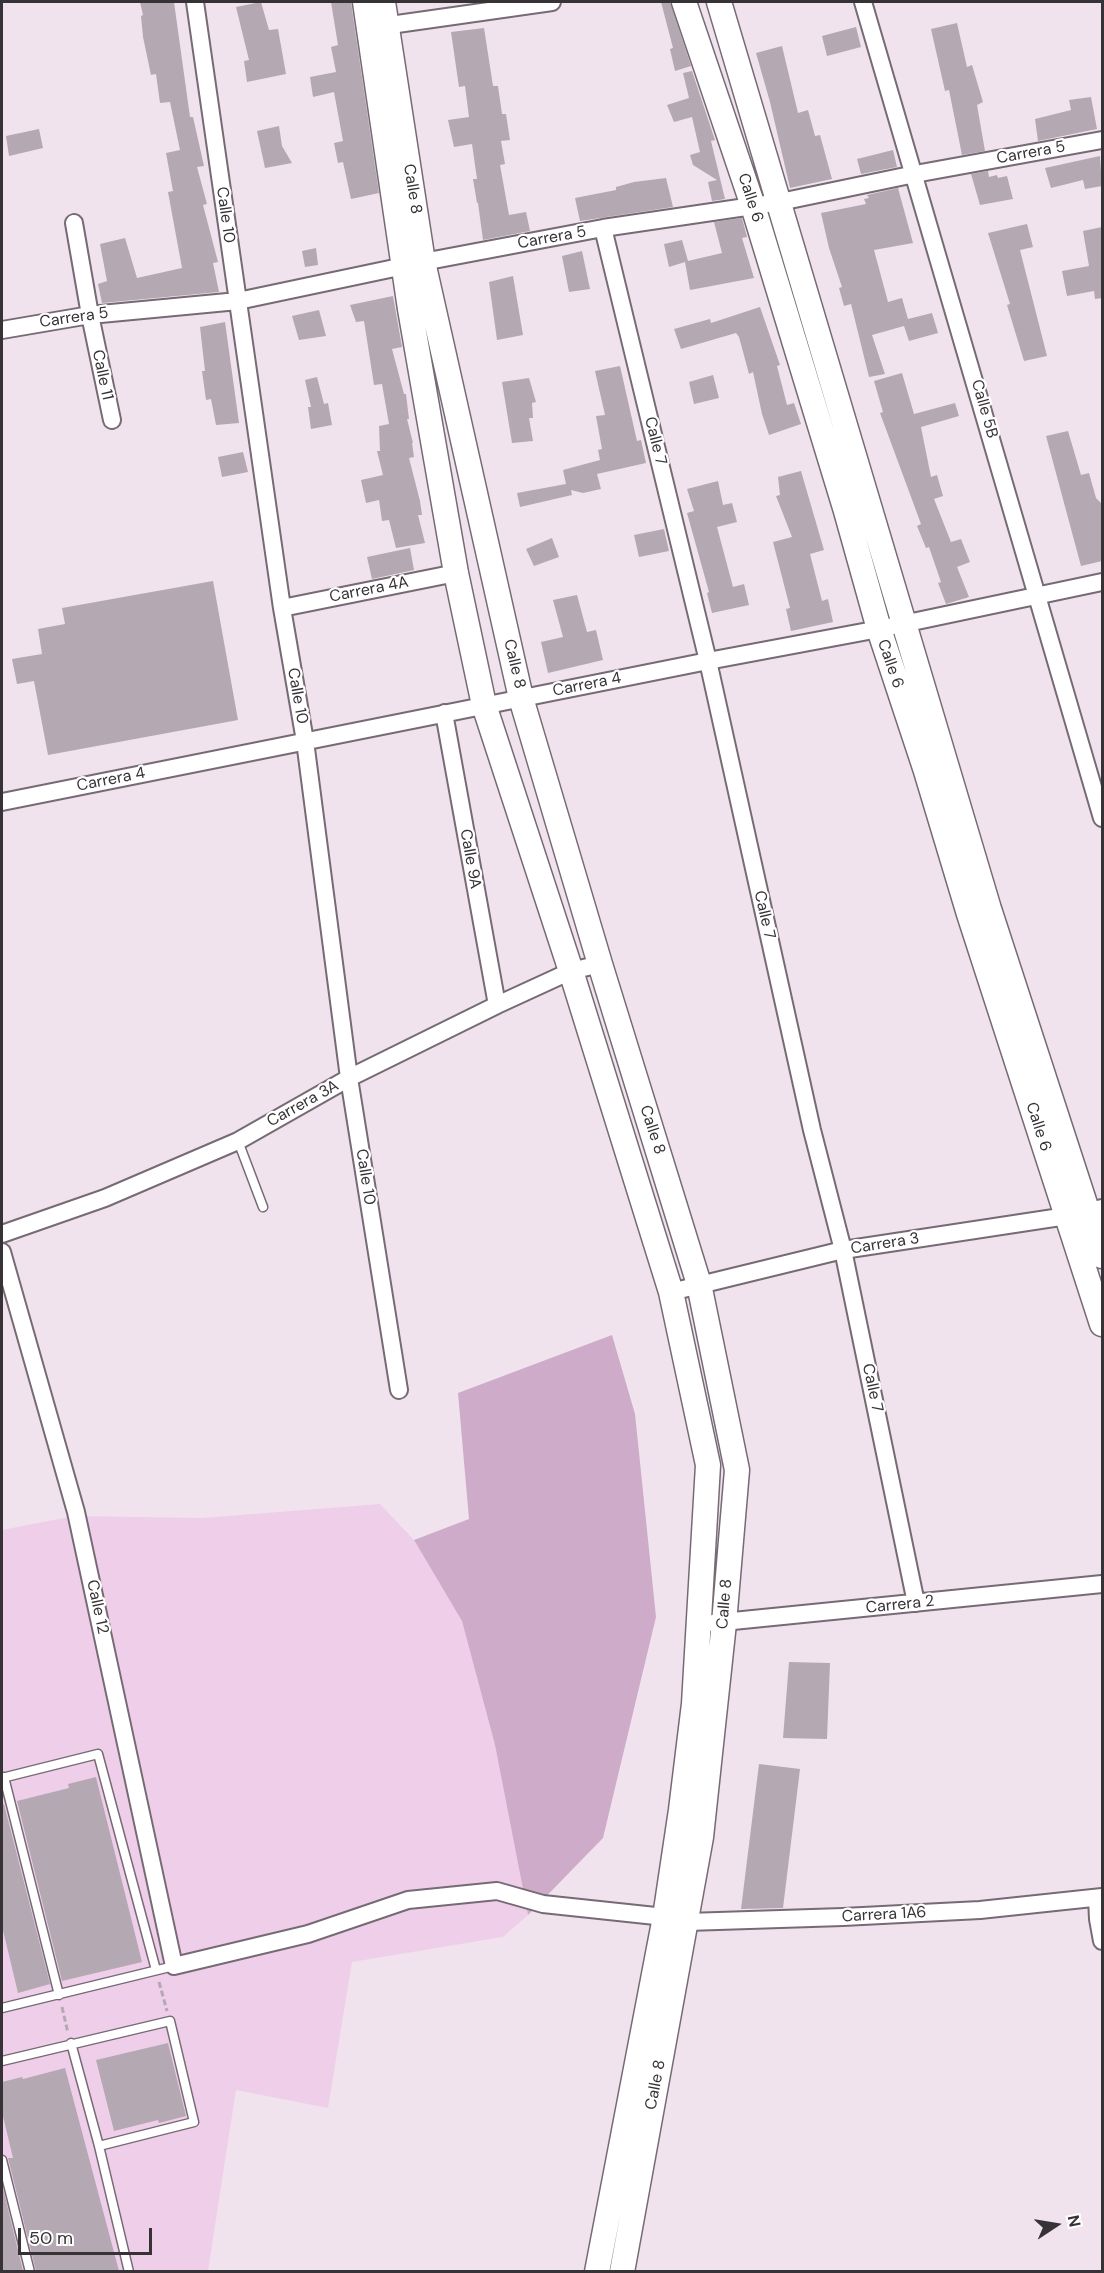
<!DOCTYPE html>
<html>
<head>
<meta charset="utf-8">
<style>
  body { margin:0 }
  #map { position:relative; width:1104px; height:2273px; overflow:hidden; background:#f0e3ee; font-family:"DM Sans",sans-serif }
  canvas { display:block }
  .frame { position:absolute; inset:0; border:3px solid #373236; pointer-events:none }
  .north { position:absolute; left:1026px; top:2195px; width:60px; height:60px; -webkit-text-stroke:4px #fff; paint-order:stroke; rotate:78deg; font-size:16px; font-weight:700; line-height:24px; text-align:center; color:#373236 }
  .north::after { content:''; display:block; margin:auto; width:21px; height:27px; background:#373236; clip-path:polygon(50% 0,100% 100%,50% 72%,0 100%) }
  .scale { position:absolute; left:18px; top:2228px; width:134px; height:27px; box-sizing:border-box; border:3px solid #373236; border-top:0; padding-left:8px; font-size:18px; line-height:21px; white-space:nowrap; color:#373236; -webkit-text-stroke:4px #fff; paint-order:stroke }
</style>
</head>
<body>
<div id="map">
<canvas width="1104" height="2273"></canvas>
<div class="frame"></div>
<div class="north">N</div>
<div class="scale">50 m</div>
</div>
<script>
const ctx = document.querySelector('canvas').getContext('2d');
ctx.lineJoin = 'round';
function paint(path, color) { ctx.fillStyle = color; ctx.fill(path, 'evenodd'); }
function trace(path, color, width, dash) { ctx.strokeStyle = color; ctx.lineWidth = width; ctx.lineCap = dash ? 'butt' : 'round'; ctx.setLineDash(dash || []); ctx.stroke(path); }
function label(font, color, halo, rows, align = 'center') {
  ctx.font = font + ' "DM Sans",sans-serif'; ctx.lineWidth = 4.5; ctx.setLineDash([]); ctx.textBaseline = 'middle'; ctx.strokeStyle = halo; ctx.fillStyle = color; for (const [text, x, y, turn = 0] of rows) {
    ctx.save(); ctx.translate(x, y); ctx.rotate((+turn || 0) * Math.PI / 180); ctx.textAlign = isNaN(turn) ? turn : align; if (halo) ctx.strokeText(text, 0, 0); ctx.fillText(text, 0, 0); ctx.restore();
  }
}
const green = new Path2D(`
  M 380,1504 L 414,1540 L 462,1620 L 495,1745 L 528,1915 L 503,1937 L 352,1962 L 328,2108 L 236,2090 L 208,2271 L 2,2272 L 2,1530 L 74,1516 L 202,1518 Z`);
const forest = new Path2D(`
  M 612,1335 L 635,1414 L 656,1617 L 603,1838 L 528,1915 L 495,1745 L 462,1621 L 414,1540 L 469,1519 L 458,1393 Z`);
const building = new Path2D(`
  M 140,2 L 174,2 L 190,117 L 193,117 L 204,166 L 197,167 L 207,204 L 203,205 L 218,262 L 213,263 L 219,292 L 102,303 L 98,284 L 107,281 L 100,244 L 125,238 L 137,278 L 182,268 L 168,192 L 173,191 L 166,153 L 180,150 L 170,102 L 160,103 L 156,74 L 151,75 L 143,37 L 141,16 L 143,15 Z
  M 261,2 L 269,30 L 278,29 L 286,74 L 247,82 L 244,61 L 249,60 L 236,7 Z
  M 331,2 L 351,2 L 379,193 L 351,199 L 343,162 L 338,163 L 334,143 L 343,141 L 334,92 L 313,97 L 310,77 L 336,72 L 331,47 L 338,45 Z
  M 661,2 L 670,2 L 691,66 L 675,71 L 670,49 L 673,48 Z
  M 957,23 L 967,67 L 972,65 L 983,102 L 977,105 L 985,151 L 962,155 L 949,90 L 945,91 L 931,29 Z
  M 856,27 L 861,47 L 827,56 L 822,36 Z
  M 484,28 L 493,86 L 498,86 L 502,114 L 506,114 L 510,140 L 501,141 L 505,164 L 500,165 L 509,215 L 526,212 L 530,231 L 483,240 L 478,203 L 477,203 L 473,179 L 477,179 L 472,144 L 454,147 L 448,120 L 469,117 L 465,86 L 459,87 L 451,32 Z
  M 782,46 L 798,113 L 808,110 L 815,136 L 820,135 L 832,179 L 790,188 L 770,102 L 756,53 Z
  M 692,71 L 715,140 L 711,141 L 725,199 L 712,201 L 708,182 L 717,180 L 693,165 L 690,155 L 700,152 L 692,117 L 674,122 L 667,105 L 689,98 L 683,73 Z
  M 1091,97 L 1097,129 L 1038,141 L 1035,119 L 1071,110 L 1069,100 Z
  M 279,126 L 282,146 L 292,163 L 265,168 L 257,131 Z
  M 39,129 L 43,148 L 9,156 L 6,136 Z
  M 893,150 L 897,167 L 861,174 L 857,159 Z
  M 1100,156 L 1102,186 L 1085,189 L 1083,180 L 1051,188 L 1045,168 Z
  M 988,171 L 989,177 L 997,175 L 998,178 L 1007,176 L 1013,199 L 980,205 L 971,174 Z
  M 666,178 L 673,207 L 580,221 L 575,198 L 616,190 L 616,187 L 634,182 Z
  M 898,188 L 913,243 L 874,250 L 888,302 L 902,298 L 908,319 L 932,313 L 938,333 L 909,341 L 904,326 L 872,335 L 885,374 L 869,377 L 851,304 L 844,306 L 839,288 L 842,287 L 829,248 L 821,213 L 866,204 L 864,199 L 869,198 L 867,195 Z
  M 742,218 L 747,237 L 742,238 L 754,278 L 690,290 L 685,262 L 669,267 L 664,244 L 682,240 L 688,261 L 722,253 L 714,222 Z
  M 1027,224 L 1033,247 L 1020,250 L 1047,356 L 1024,361 L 1007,305 L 1010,304 L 988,233 Z
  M 1102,227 L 1102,298 L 1095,299 L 1094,291 L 1067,296 L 1062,271 L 1089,266 L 1083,231 Z
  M 316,248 L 318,265 L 305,267 L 302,251 Z
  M 582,251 L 590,289 L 569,292 L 562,256 Z
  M 513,276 L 523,335 L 497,340 L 489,282 Z
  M 393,296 L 402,347 L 392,349 L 404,394 L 406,394 L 409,419 L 407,419 L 413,443 L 412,443 L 414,457 L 409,458 L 420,501 L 422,515 L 418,515 L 425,543 L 396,548 L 389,520 L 382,521 L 379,500 L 366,503 L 361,480 L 383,475 L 377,451 L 380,451 L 379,426 L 389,424 L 382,384 L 374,385 L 364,321 L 356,322 L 350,305 Z
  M 760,307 L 780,365 L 777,366 L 787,405 L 794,403 L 801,424 L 769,435 L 762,414 L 753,372 L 749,374 L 739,337 L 736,333 L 681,349 L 674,329 L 710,319 L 711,323 Z
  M 319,310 L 326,336 L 299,340 L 292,316 Z
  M 225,322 L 239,423 L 216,425 L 211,399 L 206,400 L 202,371 L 205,371 L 200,327 Z
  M 620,366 L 637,441 L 641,440 L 646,463 L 597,474 L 601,489 L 583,493 L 571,490 L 572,495 L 520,507 L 517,493 L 566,484 L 563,470 L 600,460 L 598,450 L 602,449 L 596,416 L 605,415 L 595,371 Z
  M 902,373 L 914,414 L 955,403 L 959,416 L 921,427 L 931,477 L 937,475 L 943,496 L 934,499 L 951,542 L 961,539 L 970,562 L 957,567 L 969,597 L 946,604 L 938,583 L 941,582 L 929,547 L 926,548 L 917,526 L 921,524 L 880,413 L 883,412 L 874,381 Z
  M 713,375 L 719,398 L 694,404 L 689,382 Z
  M 317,377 L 324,404 L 328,403 L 332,425 L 311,429 L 308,407 L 311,407 L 305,380 Z
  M 529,378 L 536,402 L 532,403 L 533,418 L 529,418 L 533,441 L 512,443 L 502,382 Z
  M 1068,431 L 1081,475 L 1089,473 L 1096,498 L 1102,504 L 1102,561 L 1081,566 L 1046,436 Z
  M 243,452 L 248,472 L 222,477 L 218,457 Z
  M 801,471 L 824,550 L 810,554 L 822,601 L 828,599 L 833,622 L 791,631 L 786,609 L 790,608 L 773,542 L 792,537 L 776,496 L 780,495 L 778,477 Z
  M 718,481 L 723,505 L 732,503 L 737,522 L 717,527 L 733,587 L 744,584 L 749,605 L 712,613 L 707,593 L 709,592 L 687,513 L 694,511 L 687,489 Z
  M 664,529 L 669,551 L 639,557 L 634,535 Z
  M 552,538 L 559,557 L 534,566 L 526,549 Z
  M 410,548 L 414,570 L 372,579 L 367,557 Z
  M 213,581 L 238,720 L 48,755 L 34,681 L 17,684 L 12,659 L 42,654 L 38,629 L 65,624 L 62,608 Z
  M 577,595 L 587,632 L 596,630 L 603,660 L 548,673 L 541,642 L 563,637 L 553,600 Z
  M 789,1662 L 830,1663 L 827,1739 L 783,1738 Z
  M 759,1764 L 800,1769 L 783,1908 L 741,1909 Z
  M 96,1777 L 142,1962 L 62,1981 L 17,1801 L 69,1788 L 68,1784 Z
  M 4,1804 L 50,1984 L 18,1993 L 2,1926 L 2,1805 Z
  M 168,2043 L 186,2116 L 159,2123 L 158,2120 L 114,2131 L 96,2060 Z
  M 65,2068 L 119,2271 L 36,2271 L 8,2158 L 13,2158 L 2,2112 L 2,2082 L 22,2077 L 23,2079 Z
  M 2,2184 L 23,2271 L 2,2271 Z`);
const path = new Path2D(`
  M 159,1982 L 167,2011
  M 62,2007 L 68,2033`);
const lane = new Path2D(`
  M 238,1141 L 263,1207
  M 4,1777 L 59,1995
  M 2,1778 L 98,1754 L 156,1970
  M 2,2008 L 174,1966
  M 71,2043 L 99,2146 L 129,2272
  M 2,2061 L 170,2021 L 194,2122 L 99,2146
  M 2,2160 L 30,2272`);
const street = new Path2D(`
  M 195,2 L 282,608 L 305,741 L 349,1078 L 399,1390
  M 863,2 L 1102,818
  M 376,27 L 552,2
  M 74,223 L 90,315 L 112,420
  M 603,228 L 708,661 L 812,1130 L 843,1250 L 916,1603
  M 2,330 L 90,315 L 238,301 L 423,262 L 603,228 L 780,202 L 915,174 L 1102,140
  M 282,608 L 456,573
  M 444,713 L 497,1005
  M 2,802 L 708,661 L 879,629 L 1102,582
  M 2,1234 L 105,1198 L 238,1141 L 349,1078 L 497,1005 L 571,971 L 600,964
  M 2,1252 L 76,1512 L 174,1966 L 308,1934 L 408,1900 L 497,1891 L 543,1904 L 665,1917 L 687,1922 L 843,1917 L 980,1910 L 1102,1897
  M 671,1292 L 843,1250 L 1067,1216 L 1102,1208
  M 713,1623 L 1102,1584
  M 1097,1898 L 1098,1919 L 1102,1941`);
const secondary = new Path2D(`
  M 365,2 L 410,309 L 456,573 L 484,705 L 571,971 L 671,1292 L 708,1465 L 694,1704 L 681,1810 L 665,1917 L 597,2272
  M 383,2 L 423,262 L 521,698 L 600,964 L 699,1284 L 737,1470 L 724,1623 L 701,1837 L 622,2272
  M 684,2 L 753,206 L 846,511 L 879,629 L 926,771 L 969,914 L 1102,1324
  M 719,2 L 989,909 L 1102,1256`);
const streetNames = [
  ["Carrera 5",1031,153,-10],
  ["Calle 8",412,189,81],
  ["Calle 6",750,198,72],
  ["Calle 10",225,215,82],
  ["Carrera 5",552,238,-10],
  ["Carrera 5",74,318,-8],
  ["Calle 11",102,375,78],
  ["Calle 5B",984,409,74],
  ["Calle 7",655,441,76],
  ["Carrera 4A",369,590,-11],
  ["Calle 8",514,664,77],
  ["Calle 6",890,664,71],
  ["Carrera 4",587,685,-11],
  ["Calle 10",297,696,80],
  ["Carrera 4",111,780,-11],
  ["Calle 9A",470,859,80],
  ["Calle 7",764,915,77],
  ["Carrera 3A",303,1104,-29],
  ["Calle 6",1038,1127,72],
  ["Calle 8",652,1130,72],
  ["Calle 10",365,1177,81],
  ["Carrera 3",885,1244,-9],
  ["Calle 7",872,1388,78],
  ["Calle 8",725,1604,-85],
  ["Carrera 2",900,1605,-6],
  ["Calle 12",97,1607,78],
  ["Carrera 1A6",884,1915,-3],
  ["Calle 8",656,2085,-79]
];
paint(green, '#efceea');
paint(forest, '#ceacc9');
paint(building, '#b4a8b2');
trace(lane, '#766b74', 11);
trace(street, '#766b74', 20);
trace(secondary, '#766b74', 27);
trace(path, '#b3a9b2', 3, [6, 3]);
trace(lane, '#fff', 8);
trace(street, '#fff', 16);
trace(secondary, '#fff', 24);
label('16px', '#373236', '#fff', streetNames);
</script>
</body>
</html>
